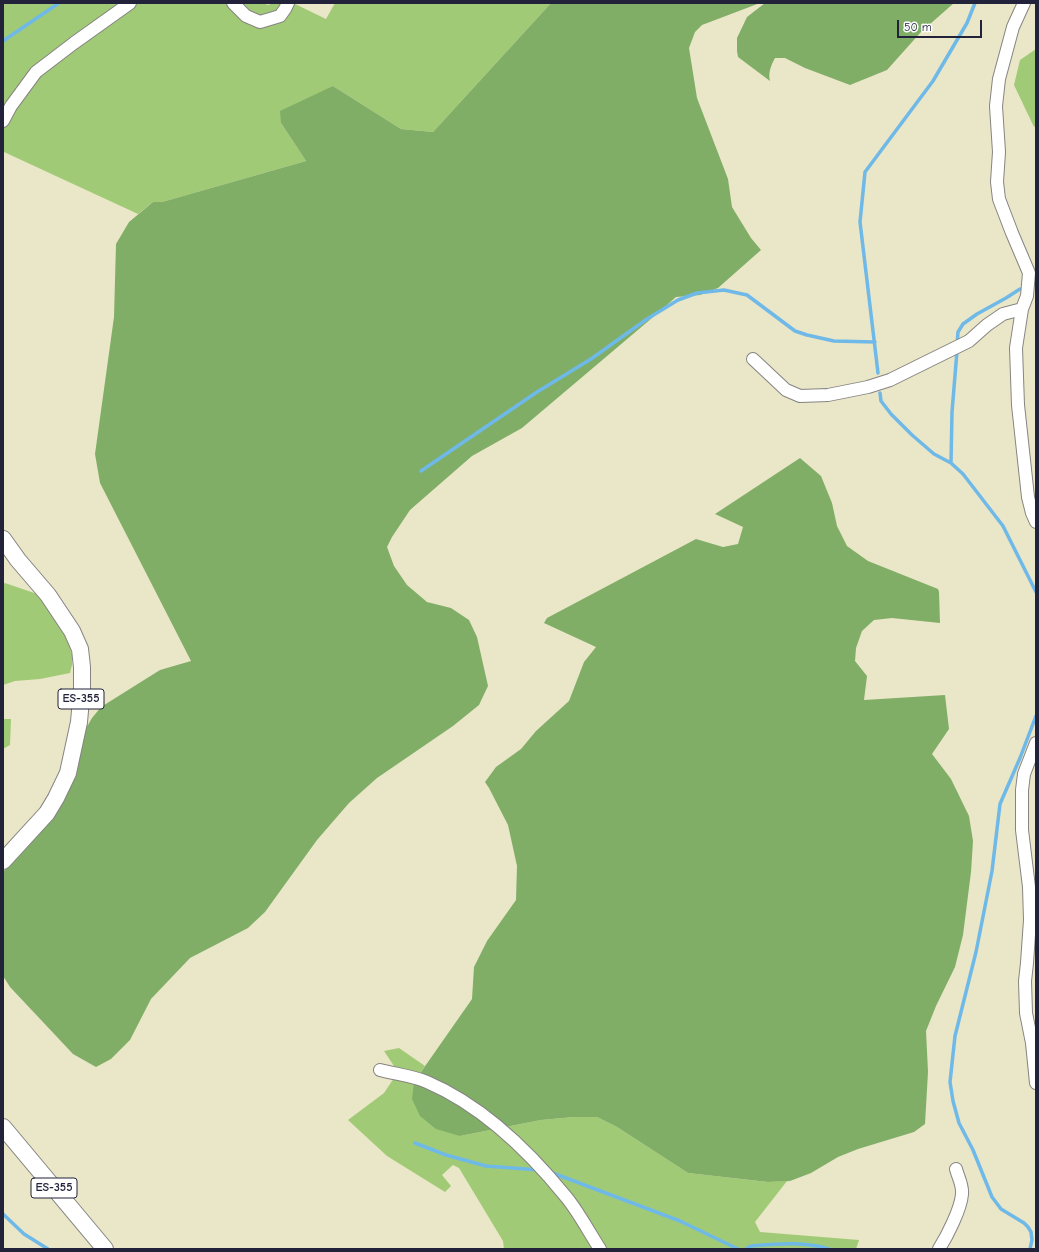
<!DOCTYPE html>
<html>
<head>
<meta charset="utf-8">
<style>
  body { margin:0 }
  #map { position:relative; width:1039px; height:1252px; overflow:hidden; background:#eae6c8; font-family:"Comic Neue",sans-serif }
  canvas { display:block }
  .frame { position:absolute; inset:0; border:4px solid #22223b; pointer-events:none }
  .scale { position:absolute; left:897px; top:20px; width:85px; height:18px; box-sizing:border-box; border:2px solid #22223b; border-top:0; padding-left:5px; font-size:12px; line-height:14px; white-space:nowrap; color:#22223b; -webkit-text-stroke:3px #fff; paint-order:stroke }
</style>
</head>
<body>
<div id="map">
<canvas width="1039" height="1252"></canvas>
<div class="frame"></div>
<div class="scale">50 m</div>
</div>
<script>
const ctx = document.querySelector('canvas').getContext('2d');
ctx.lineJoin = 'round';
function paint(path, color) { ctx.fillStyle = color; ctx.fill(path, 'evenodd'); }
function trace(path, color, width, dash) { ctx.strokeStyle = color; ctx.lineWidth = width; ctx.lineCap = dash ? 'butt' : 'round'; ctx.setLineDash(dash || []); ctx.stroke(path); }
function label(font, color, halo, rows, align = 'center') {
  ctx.font = font + ' "Comic Neue",sans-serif'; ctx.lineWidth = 3; ctx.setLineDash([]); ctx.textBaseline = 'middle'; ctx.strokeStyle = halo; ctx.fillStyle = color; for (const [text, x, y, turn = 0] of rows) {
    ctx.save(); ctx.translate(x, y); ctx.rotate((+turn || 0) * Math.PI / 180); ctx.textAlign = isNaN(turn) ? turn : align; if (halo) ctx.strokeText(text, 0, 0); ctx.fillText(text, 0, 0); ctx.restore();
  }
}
const green = new Path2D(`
  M 3,3 L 265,3 L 267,5 L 275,3 L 293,3 L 326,19 L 335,3 L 551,3 L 433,132 L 401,129 L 333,86 L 281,123 L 306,161 L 162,202 L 153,202 L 138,214 L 4,152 L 3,154 Z
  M 1036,49 L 1036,125 L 1034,127 L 1014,85 L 1020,60 Z
  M 5,583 L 37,594 L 54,616 L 66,634 L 72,655 L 72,665 L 70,673 L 40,679 L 15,681 L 3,685 L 3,584 Z
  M 3,719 L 11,719 L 10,745 L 3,749 Z
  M 399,1048 L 425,1066 L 414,1081 L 460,1136 L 541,1120 L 574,1117 L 597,1117 L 617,1127 L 688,1173 L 768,1182 L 787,1181 L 755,1222 L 760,1232 L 859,1240 L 856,1249 L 504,1249 L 503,1241 L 459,1168 L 453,1165 L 442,1175 L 451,1186 L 445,1192 L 387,1156 L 348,1120 L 384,1093 L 398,1072 L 384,1051 Z`);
const forest = new Path2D(`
  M 551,3 L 760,3 L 702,25 L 695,32 L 689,48 L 697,98 L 728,179 L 732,207 L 751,238 L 761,250 L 718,288 L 700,295 L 676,297 L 652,318 L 522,428 L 472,456 L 410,510 L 392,537 L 387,547 L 394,566 L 407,585 L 427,602 L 451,608 L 469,620 L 477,637 L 488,686 L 479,705 L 453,726 L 377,778 L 349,803 L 317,840 L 265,912 L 248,928 L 190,958 L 151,999 L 130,1040 L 111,1059 L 96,1067 L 73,1054 L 10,987 L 3,976 L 3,872 L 61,802 L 81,728 L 88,725 L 92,718 L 101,707 L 160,670 L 191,661 L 100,483 L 95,454 L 114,317 L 116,244 L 129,222 L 153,202 L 162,202 L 306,161 L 281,123 L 280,111 L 333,86 L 401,129 L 433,132 Z
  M 765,3 L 954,3 L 921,32 L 887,70 L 850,85 L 805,68 L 785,58 L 775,58 C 771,65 768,73 770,81 L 738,57 L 737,51 L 737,38 L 747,17 Z
  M 800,458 L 821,476 L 832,503 L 837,526 L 847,546 L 868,561 L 938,589 L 939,592 L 940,623 L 892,618 L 874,620 L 862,631 L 856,648 L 855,661 L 867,676 L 864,700 L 945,695 L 949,729 L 932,754 L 951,779 L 969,816 L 973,841 L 971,872 L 963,935 L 955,967 L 936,1006 L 926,1031 L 928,1072 L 925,1124 L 914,1132 L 858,1149 L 838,1157 L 811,1173 L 790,1181 L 768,1182 L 688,1173 L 617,1127 L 597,1117 L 574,1117 L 541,1120 L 460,1136 L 436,1129 L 420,1116 L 412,1099 L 414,1082 L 472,999 L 474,967 L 487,941 L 516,900 L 517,866 L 508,825 L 489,788 L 485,782 L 496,767 L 521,749 L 536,731 L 569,701 L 584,662 L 596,647 L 544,623 L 547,618 L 696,539 L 723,547 L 738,544 L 743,527 L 715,514 Z`);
const stream = new Path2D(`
  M 3,41 L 59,3
  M 957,345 L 958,332 L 963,324 L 977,314 L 1006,298 L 1020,289
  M 878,373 L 860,222 L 865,172 L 933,81 L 967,23 L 975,3
  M 880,393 L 881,401 L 891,414 L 912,435 L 934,454 L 951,463 L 963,474 L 1003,526 L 1036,592
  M 951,463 L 952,412 L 957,351
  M 421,471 L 537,392 L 591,359 L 647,319 L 678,300 L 697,293 L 724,290 L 747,295 L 795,331 L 807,335 L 834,341 L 875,342
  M 415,1143 L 446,1155 L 486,1166 L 539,1170
  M 550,1172 L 680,1221 L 738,1249
  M 3,1214 L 24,1234 L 48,1249
  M 746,1249 L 751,1246 C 776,1244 804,1241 829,1249
  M 1030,1249 L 1032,1240 L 1031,1232 L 1028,1227 L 1024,1223 L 1001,1209 L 992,1197 L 973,1150 L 959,1123 L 953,1101 L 950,1082 L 955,1036 L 976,952 L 992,871 L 1000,804 L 1020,758 L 1036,716`);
const minor = new Path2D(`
  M 233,3 L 246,16 L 260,22 L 280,16 L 285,9 L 288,3
  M 1024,3 L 1013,27 L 999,79 L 996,106 L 999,152 L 997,182 L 999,199 L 1012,233 L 1029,273 L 1027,296 L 1022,309 L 1016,348 L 1018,405 L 1028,497 L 1032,513 L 1036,522
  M 3,121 L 11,106 L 36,72 L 74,43 L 130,3
  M 753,359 L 786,390 L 800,396 L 828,395 L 868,387 L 890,380 L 969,341 L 987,325 L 1003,314 L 1022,309
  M 1036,743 L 1024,774 L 1022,790 L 1022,830 L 1029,887 L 1030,920 L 1027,963 L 1025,981 L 1026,1013 L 1032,1043 L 1036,1083
  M 380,1070 C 395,1074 413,1076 427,1082 C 483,1106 529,1151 567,1198 C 579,1213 589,1232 600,1249
  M 939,1249 C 947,1236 961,1209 962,1194 C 963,1185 958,1177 956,1169`);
const major = new Path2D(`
  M 3,539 L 18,560 L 48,595 L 72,631 L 80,649 L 82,667 L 82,688 L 79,722 L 68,773 L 56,798 L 47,813 L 3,861
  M 3,1127 L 105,1249`);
const shields = [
  [81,699,46],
  [54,1188,46]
];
const shieldNames = [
  ["ES-355",81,699],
  ["ES-355",54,1188]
];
paint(green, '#a1ca76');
paint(forest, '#80ae67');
trace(stream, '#6fb9e8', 3.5);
trace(minor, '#868482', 14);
trace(major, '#868482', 18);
trace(minor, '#fff', 12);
trace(major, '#fff', 16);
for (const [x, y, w] of shields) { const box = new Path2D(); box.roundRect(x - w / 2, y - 10, w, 20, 3); ctx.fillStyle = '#fff'; ctx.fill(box); trace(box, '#22223b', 1); }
label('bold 12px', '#22223b', null, shieldNames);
</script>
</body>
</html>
